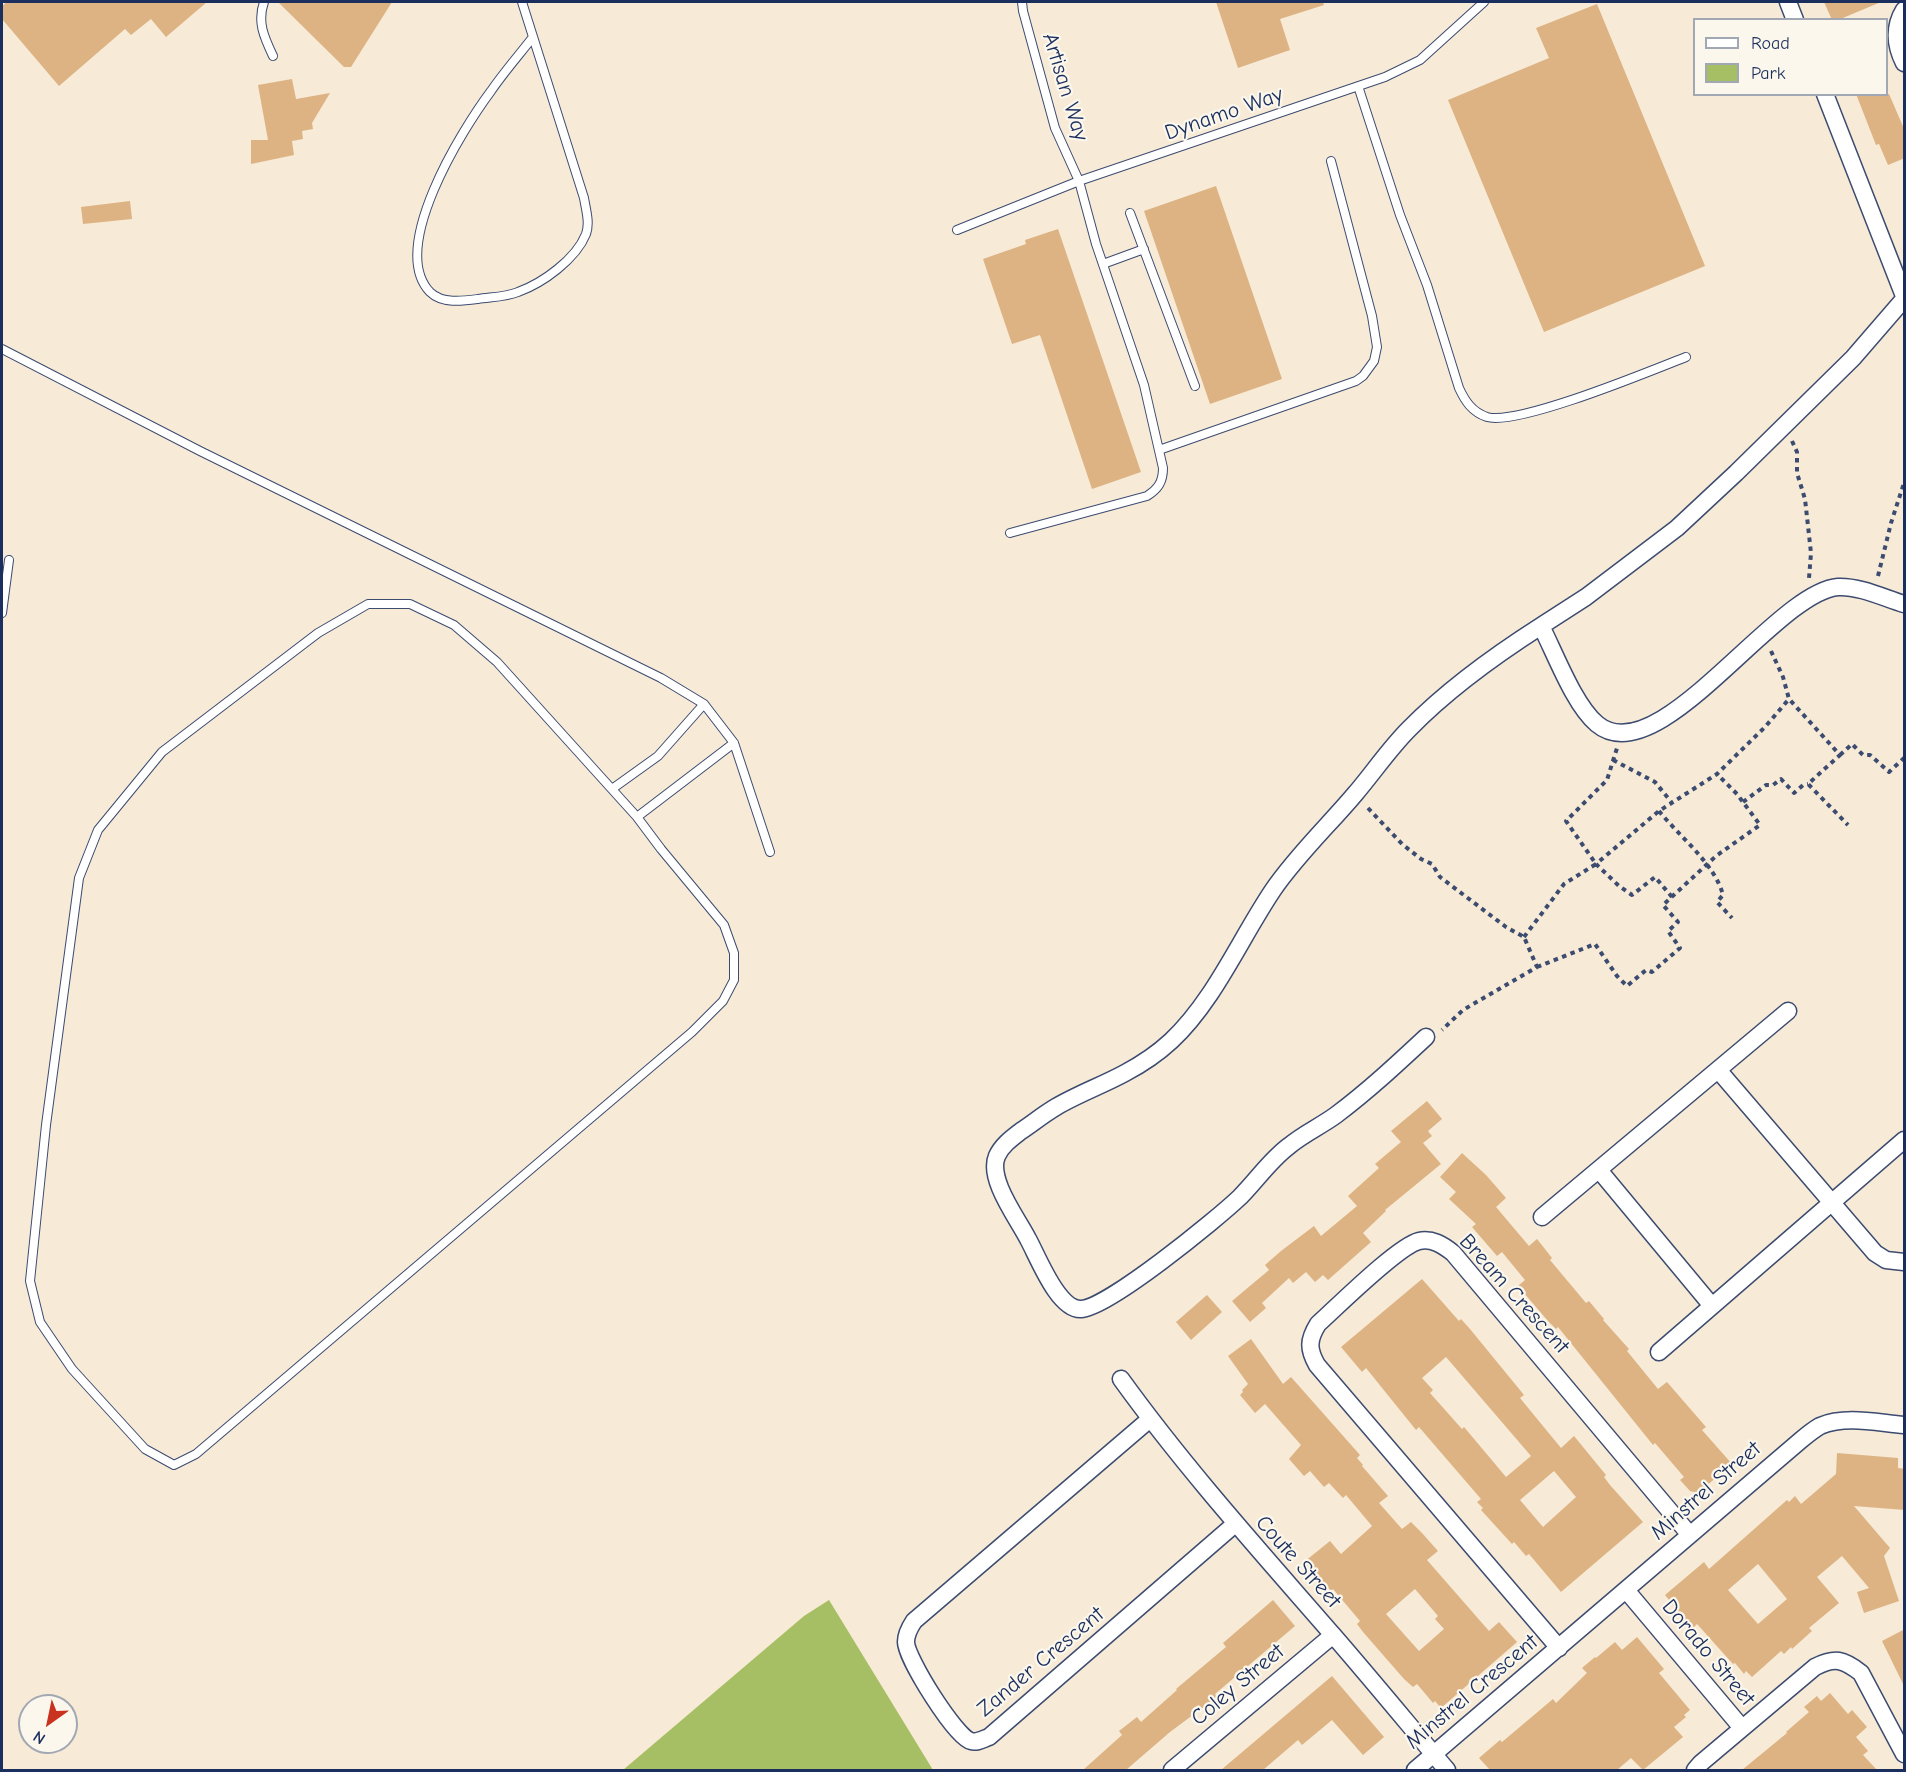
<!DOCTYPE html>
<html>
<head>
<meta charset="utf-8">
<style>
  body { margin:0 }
  #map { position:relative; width:1906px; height:1772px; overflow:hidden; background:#f7ead6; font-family:"Comic Neue",sans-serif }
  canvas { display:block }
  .frame { position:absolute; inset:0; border:3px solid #1b2f5e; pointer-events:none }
  .legend { position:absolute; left:1693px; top:18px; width:195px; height:78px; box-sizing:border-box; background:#fbf7ec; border:2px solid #a1a7b3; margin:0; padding:8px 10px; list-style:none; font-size:18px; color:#1b2f5e }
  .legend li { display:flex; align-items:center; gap:12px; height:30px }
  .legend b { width:30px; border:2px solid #a1a7b3 }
  .north { position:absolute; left:18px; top:1694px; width:60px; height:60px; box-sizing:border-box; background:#fbf7ec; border:2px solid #a1a7b3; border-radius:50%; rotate:213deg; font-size:16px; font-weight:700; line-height:24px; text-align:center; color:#1b2f5e }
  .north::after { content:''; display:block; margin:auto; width:21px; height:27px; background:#c8321e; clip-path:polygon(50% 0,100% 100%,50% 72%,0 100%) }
</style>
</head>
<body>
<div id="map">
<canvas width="1906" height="1772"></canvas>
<div class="frame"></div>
<ul class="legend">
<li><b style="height:8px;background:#fff"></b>Road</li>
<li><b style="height:16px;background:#a7bf64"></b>Park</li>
</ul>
<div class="north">N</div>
</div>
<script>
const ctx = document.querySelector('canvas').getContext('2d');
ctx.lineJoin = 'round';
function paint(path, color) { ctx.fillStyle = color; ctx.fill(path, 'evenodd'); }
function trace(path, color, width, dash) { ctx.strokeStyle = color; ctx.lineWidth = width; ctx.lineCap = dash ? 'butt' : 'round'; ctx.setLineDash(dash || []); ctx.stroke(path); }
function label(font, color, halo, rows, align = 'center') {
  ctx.font = font + ' "Comic Neue",sans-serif'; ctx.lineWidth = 4.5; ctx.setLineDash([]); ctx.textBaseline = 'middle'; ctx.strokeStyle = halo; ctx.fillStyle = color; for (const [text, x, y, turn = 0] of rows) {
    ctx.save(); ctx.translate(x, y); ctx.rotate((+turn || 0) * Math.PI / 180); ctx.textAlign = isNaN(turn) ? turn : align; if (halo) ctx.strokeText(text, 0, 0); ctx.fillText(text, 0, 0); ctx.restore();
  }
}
const green = new Path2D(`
  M 829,1600 L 933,1770 L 623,1770 L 804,1616 Z`);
const building = new Path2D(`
  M 7,2 L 207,2 L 166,37 L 151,19 L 131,35 L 125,29 L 59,86 L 2,19 L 2,6 Z
  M 278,2 L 392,2 L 351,67 L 344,67 Z
  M 1216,2 L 1323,2 L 1324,5 L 1280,19 L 1290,50 L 1238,68 Z
  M 1824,2 L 1881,2 L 1838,20 L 1832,20 Z
  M 1597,4 L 1705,266 L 1544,332 L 1448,100 L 1549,58 L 1536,28 Z
  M 292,79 L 296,99 L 330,93 L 312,123 L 313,129 L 302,131 L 303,139 L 292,141 L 294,155 L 251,164 L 251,140 L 268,140 L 258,85 Z
  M 1856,94 L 1889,94 L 1905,131 L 1905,158 L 1888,165 L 1879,144 L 1876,145 Z
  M 1216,186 L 1282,379 L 1210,404 L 1144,211 Z
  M 130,201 L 132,219 L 83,224 L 81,207 Z
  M 1058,229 L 1141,472 L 1092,489 L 1040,335 L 1012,344 L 983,259 L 1026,244 L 1025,240 Z
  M 1427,1101 L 1442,1119 L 1428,1131 L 1432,1136 L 1423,1143 L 1441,1164 L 1385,1210 L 1386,1211 L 1363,1233 L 1371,1242 L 1328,1280 L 1323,1275 L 1315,1282 L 1306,1272 L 1293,1283 L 1289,1278 L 1262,1303 L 1266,1308 L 1250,1322 L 1232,1301 L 1269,1270 L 1265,1265 L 1281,1251 L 1314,1226 L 1321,1236 L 1357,1206 L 1348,1196 L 1379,1168 L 1375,1164 L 1401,1142 L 1391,1131 Z
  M 1462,1153 L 1486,1175 L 1506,1198 L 1496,1207 L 1529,1246 L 1537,1239 L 1552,1258 L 1550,1260 L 1586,1303 L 1589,1301 L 1604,1319 L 1603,1320 L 1629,1349 L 1627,1351 L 1658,1389 L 1667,1382 L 1706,1427 L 1702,1430 L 1732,1464 L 1698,1493 L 1690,1491 L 1680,1480 L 1684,1477 L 1655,1443 L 1653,1445 L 1558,1327 L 1556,1329 L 1548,1321 L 1518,1286 L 1525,1280 L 1502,1252 L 1497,1256 L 1472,1227 L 1476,1224 L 1449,1199 L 1456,1192 L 1440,1177 Z
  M 1422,1279 L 1459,1321 L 1461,1319 L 1470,1329 L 1524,1395 L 1520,1398 L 1561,1448 L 1574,1436 L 1606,1475 L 1604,1477 L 1610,1485 L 1643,1522 L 1561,1592 L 1529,1554 L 1526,1556 L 1514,1542 L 1512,1544 L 1481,1510 L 1483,1508 L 1477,1502 L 1481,1499 L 1425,1434 L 1419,1427 L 1416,1430 L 1366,1368 L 1362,1372 L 1341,1347 ZM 1446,1357 L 1531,1456 L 1506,1477 L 1464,1427 L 1462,1429 L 1430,1393 L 1433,1390 L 1422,1378 ZM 1554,1471 L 1576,1497 L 1543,1527 L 1520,1500 Z
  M 1207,1295 L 1222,1312 L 1191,1340 L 1176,1322 Z
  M 1251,1339 L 1283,1384 L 1291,1377 L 1360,1455 L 1357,1458 L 1363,1465 L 1362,1466 L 1388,1496 L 1379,1503 L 1402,1529 L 1411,1522 L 1422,1533 L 1438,1551 L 1427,1560 L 1489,1631 L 1499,1622 L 1517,1642 L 1441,1708 L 1435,1701 L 1433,1703 L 1417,1684 L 1413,1687 L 1404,1679 L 1363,1632 L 1357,1624 L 1360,1621 L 1333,1589 L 1331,1591 L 1304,1562 L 1330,1541 L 1341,1554 L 1372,1526 L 1346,1495 L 1343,1498 L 1329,1483 L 1324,1487 L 1310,1471 L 1304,1476 L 1289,1459 L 1301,1445 L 1265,1404 L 1255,1413 L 1240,1395 L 1243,1392 L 1242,1390 L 1248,1384 L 1228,1356 ZM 1415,1589 L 1438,1616 L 1435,1619 L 1444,1629 L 1419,1651 L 1386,1614 Z
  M 1837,1453 L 1898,1458 L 1898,1468 L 1905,1469 L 1905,1510 L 1854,1506 L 1890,1548 L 1884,1556 L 1899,1601 L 1864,1613 L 1857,1592 L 1869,1588 L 1842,1556 L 1817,1577 L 1839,1603 L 1809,1628 L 1812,1631 L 1792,1649 L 1791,1647 L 1784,1654 L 1781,1651 L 1752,1677 L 1746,1671 L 1744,1674 L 1735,1663 L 1733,1664 L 1697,1624 L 1692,1629 L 1665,1595 L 1704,1562 L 1709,1569 L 1787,1500 L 1789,1502 L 1795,1496 L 1801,1504 L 1836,1474 ZM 1758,1564 L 1787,1599 L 1758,1624 L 1728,1590 Z
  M 1273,1600 L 1295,1626 L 1215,1694 L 1217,1697 L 1170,1732 L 1126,1770 L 1083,1770 L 1122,1735 L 1119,1731 L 1137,1717 L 1141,1722 L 1177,1690 L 1176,1689 L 1226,1647 L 1223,1643 Z
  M 1905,1629 L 1905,1688 L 1882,1641 Z
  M 1637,1637 L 1664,1669 L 1659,1673 L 1690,1710 L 1684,1715 L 1686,1717 L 1674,1727 L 1683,1737 L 1643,1770 L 1631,1758 L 1617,1770 L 1490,1770 L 1479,1758 L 1500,1740 L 1502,1742 L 1553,1699 L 1556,1703 L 1587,1673 L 1582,1668 L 1595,1657 L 1596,1658 L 1615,1642 L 1622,1650 Z
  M 1332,1676 L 1384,1737 L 1363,1755 L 1332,1720 L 1302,1745 L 1298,1740 L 1263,1770 L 1221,1770 Z
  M 1830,1693 L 1848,1714 L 1852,1710 L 1867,1727 L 1856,1737 L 1868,1751 L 1863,1755 L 1877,1770 L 1742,1770 L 1787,1733 L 1786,1732 L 1809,1712 L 1804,1707 L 1817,1696 L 1821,1701 Z`);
const path = new Path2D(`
  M 1792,441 L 1797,452 L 1797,473 L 1805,499 L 1811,553 L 1809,578
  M 1878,576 L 1891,523 L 1904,483
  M 1771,651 L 1783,677 L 1789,699 L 1840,755 L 1808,784 L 1848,825
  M 1840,755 L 1852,744 L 1863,755 L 1870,755 L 1889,772 L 1904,758
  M 1613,760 L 1655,782 L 1672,803
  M 1743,802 L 1766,785 L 1773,785 L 1781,779 L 1794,793 L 1803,785 L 1808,784
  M 1368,808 L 1402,844 L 1421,859 L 1432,864 L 1440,877 L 1506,927 L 1524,937 L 1537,967 L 1463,1010 L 1442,1030
  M 1659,811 C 1679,836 1715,864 1723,895 L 1717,902 L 1732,918
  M 1672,897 L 1655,877 L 1632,895 L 1619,886 L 1596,864 L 1659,811 L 1717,774 L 1765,727 L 1789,699
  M 1524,937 L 1564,884 L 1596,864 L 1566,821 L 1607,780 L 1617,748
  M 1537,967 L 1595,944 L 1617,976 L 1627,986 L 1646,970 L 1652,972 L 1680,948 L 1668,931 L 1678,922 L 1663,905 L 1716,856 L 1760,825 L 1737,794 L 1717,774`);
const service = new Path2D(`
  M 264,2 C 257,22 264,37 273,56
  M 522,2 L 584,198 C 586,210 590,223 586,234 C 576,259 543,283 518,292 C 506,297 491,297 478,299 C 463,301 442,304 430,292 C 388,248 462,130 491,91 C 504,72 519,55 533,37
  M 1358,86 L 1400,215 L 1427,285 L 1459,388 C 1465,401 1472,412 1487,417 C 1518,426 1650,371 1686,357
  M 1130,213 L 1195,386
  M 957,230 L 1079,181 L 1385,77 L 1420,60 L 1484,2
  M 1103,264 L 1144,249
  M 2,349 L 200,451 L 661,678 L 704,704 L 734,743 L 770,852
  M 1159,450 L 1356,381 L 1363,376 L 1374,361 L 1377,347 L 1372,316 L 1331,161
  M 1010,533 L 1147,496 C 1158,489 1163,482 1163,468 L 1144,385 L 1096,244 L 1079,181 L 1055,128 L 1023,11 L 1022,2
  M 368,604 L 410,604 L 454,625 L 497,662 L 637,817 L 661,849 L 724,925 L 734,953 L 734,980 L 723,1001 L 692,1032 L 196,1454 L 174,1465 L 145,1449 L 72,1369 L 40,1322 L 30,1281 L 46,1125 L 79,878 L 98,830 L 162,752 L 318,633 Z
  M 2,613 L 9,560
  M 612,789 L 658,756 L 704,704
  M 637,817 L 734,743`);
const minor = new Path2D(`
  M 1788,2 L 1795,20
  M 1904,10 C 1893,28 1895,45 1904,63
  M 1825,94 L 1904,296
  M 1904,299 L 1853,358 L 1736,473 L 1677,528 L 1586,597 L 1541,626 C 1555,653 1574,705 1597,724 C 1658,775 1775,592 1838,587 C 1860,586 1884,598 1904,604
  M 1426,1037 C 1397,1064 1368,1091 1336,1115 C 1321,1126 1303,1134 1289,1146 C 1270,1160 1257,1180 1240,1197 C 1217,1219 1108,1308 1081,1309 C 1058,1310 1038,1257 1028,1239 C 1018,1219 987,1179 997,1156 C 1002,1145 1012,1138 1021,1131 C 1033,1123 1044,1114 1056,1107 C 1078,1094 1103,1085 1125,1073 C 1142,1064 1157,1054 1171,1041 C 1214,1001 1240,939 1273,890 C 1297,855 1328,826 1355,794 C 1373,773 1389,749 1409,729 C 1448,689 1494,656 1541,626
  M 1719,1071 L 1875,1253 L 1886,1260 L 1904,1262
  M 1599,1170 L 1712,1306
  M 1542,1217 L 1788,1011
  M 1659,1352 L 1904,1140
  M 1121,1379 C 1186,1469 1260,1551 1333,1635 C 1372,1680 1409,1725 1447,1770
  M 1150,1419 L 914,1621 C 910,1627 906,1634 906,1642 C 906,1658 956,1738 971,1741 C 977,1743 983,1739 989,1737 L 1235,1524
  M 1626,1590 L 1742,1728
  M 1559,1648 L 1317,1365 C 1308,1349 1308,1340 1318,1324 C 1337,1307 1398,1246 1419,1241 C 1432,1238 1443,1245 1453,1253 L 1690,1535
  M 1172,1770 L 1333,1635
  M 1415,1770 L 1801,1440 C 1807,1435 1813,1430 1820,1426 C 1846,1415 1878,1423 1904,1425
  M 1695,1770 L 1701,1763 L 1815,1667 C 1835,1657 1843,1659 1861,1673 L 1904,1754`);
const streetNames = [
  ["Artisan Way",1065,87,73],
  ["Dynamo Way",1224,114,-19],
  ["Bream Crescent",1514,1294,48],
  ["Minstrel Street",1706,1491,-41],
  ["Coute Street",1298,1562,48],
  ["Dorado Street",1708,1653,50],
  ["Zander Crescent",1041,1662,-40],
  ["Coley Street",1238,1685,-40],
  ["Minstrel Crescent",1472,1692,-40]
];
paint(green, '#a7bf64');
paint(building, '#ddb383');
trace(service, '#3c4b70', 10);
trace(minor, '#3c4b70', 19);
trace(path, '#3c4b70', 4, [4.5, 4.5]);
trace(service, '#fff', 8);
trace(minor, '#fff', 16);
label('22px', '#1b2f5e', '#fbf7ec', streetNames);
</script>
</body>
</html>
